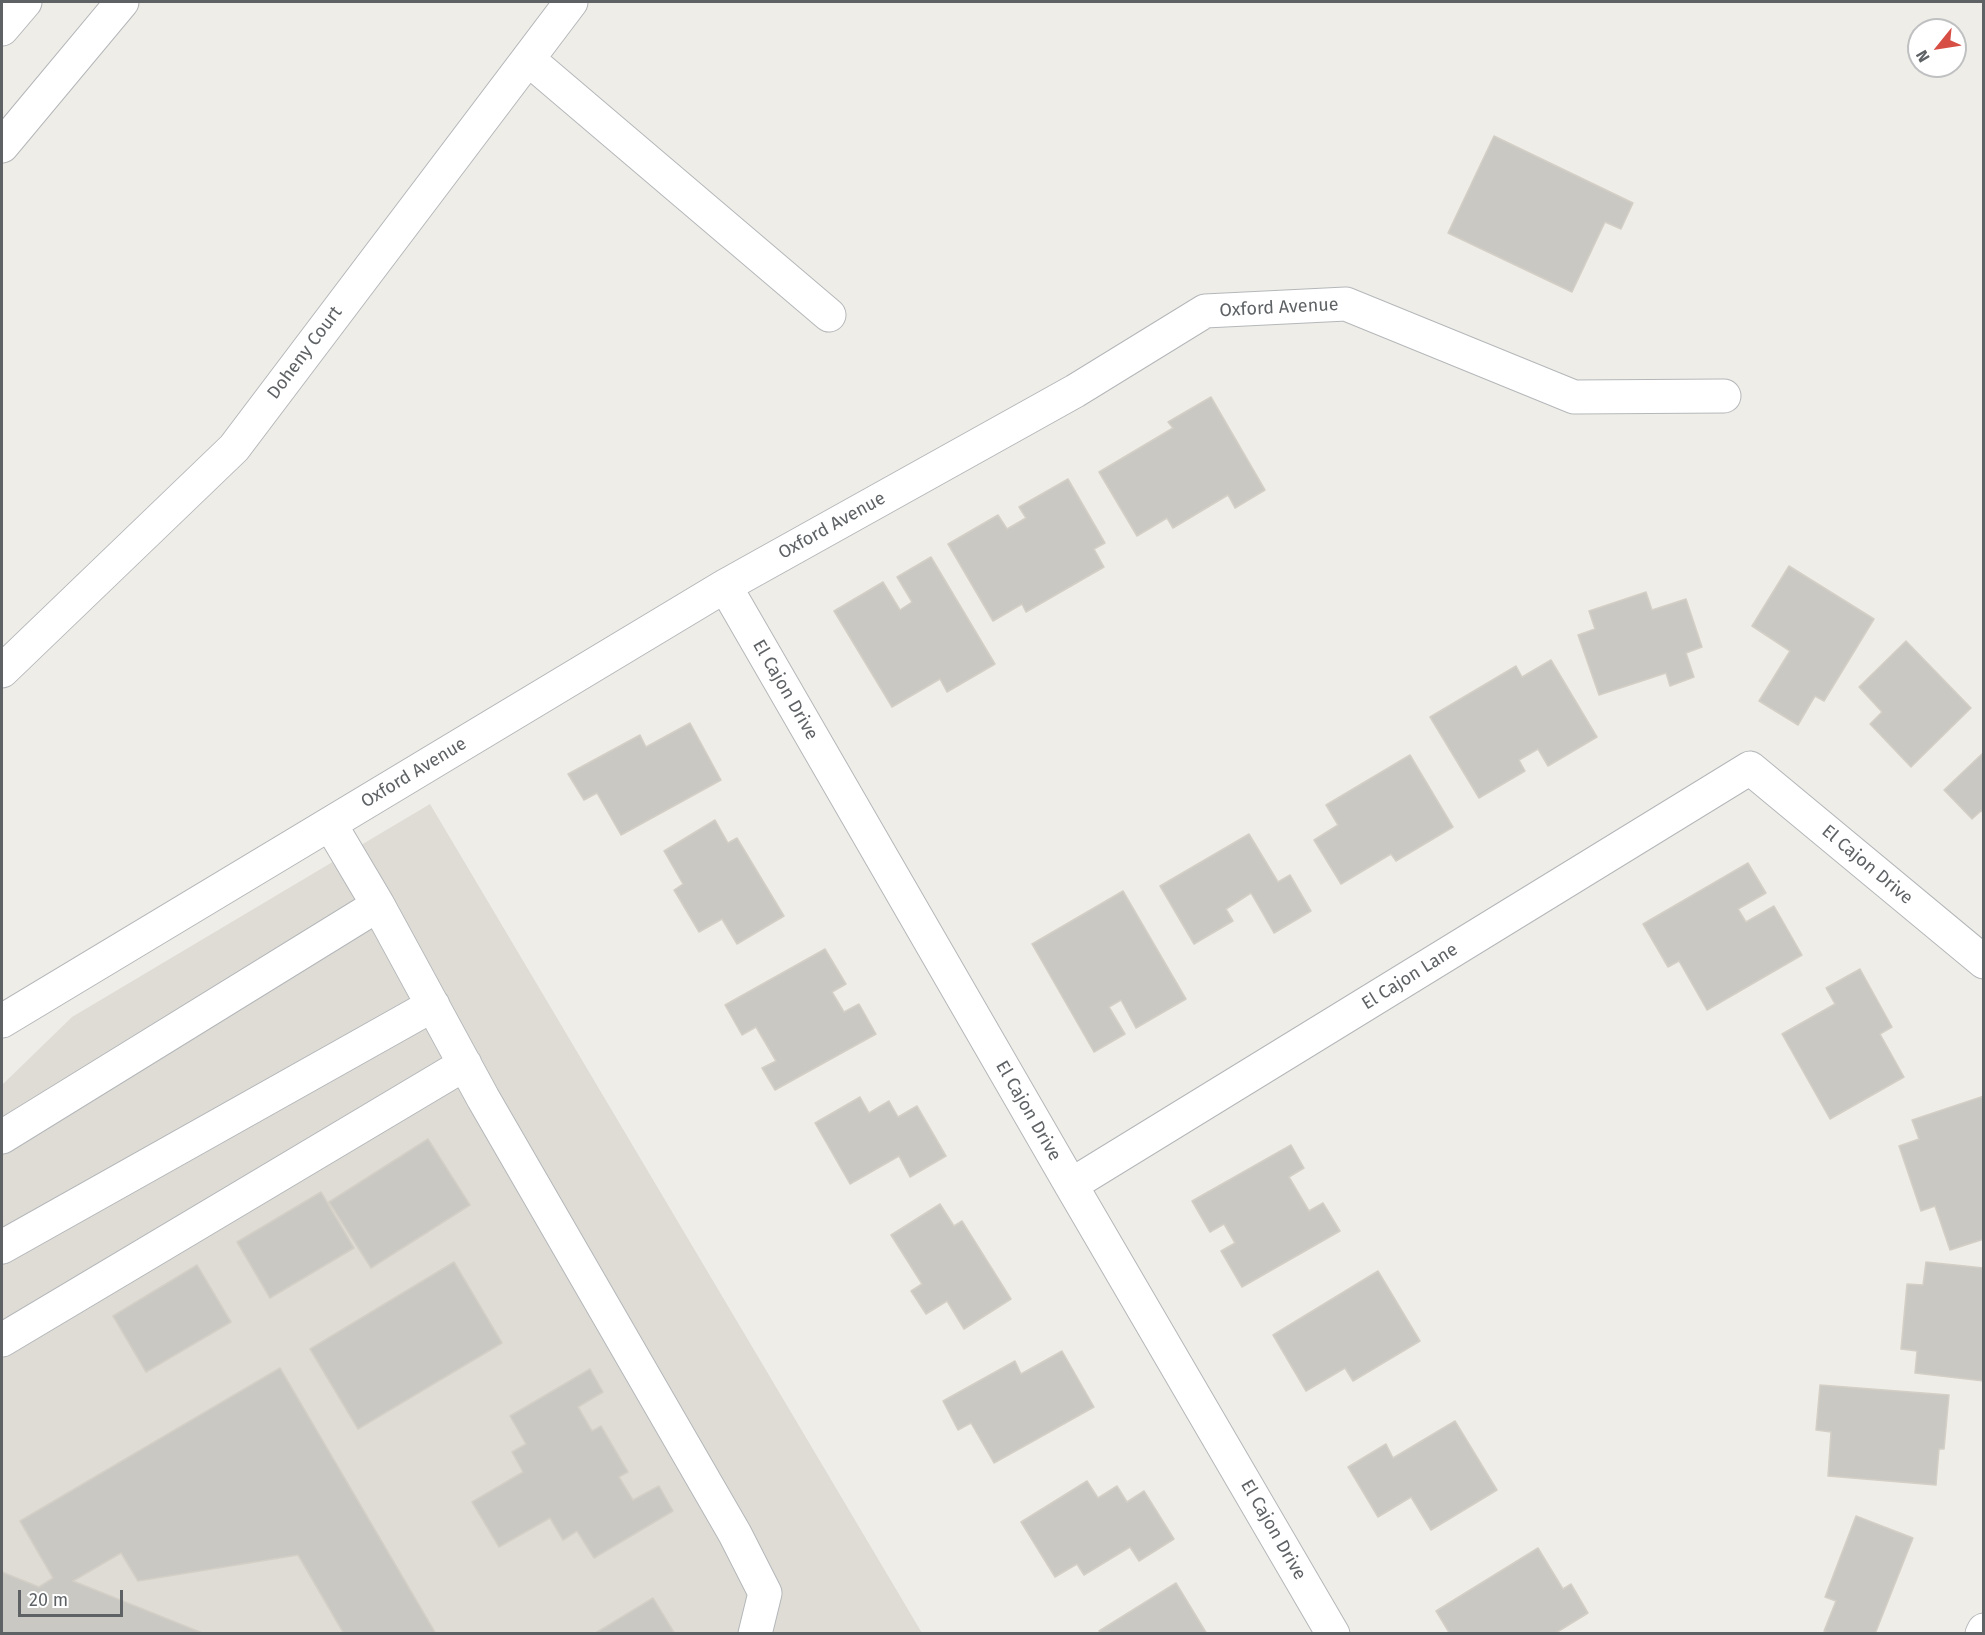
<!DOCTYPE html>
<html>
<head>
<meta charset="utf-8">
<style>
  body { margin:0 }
  #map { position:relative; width:1985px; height:1635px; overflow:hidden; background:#efede7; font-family:"Fira Sans",sans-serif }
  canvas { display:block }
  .frame { position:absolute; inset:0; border:3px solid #5e6265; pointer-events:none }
  .north { position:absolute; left:1907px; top:18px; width:60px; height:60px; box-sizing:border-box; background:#fff; border:2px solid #bfc0c1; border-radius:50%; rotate:240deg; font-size:16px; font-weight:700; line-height:24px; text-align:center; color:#5e6265 }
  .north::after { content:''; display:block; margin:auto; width:21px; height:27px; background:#d74e45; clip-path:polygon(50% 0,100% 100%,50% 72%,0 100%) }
  .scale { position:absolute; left:18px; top:1590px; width:105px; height:27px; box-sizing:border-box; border:3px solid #5e6265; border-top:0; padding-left:8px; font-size:18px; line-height:21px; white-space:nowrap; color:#5e6265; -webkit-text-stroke:4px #fff; paint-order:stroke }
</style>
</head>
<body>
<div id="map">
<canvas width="1985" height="1635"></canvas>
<div class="frame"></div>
<div class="north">N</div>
<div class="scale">20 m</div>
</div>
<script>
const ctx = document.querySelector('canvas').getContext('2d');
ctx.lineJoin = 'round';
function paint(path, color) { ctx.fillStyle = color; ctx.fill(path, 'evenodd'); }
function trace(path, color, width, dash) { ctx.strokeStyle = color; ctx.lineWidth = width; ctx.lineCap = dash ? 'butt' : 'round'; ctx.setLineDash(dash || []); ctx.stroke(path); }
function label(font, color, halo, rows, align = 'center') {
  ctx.font = font + ' "Fira Sans",sans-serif'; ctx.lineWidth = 4.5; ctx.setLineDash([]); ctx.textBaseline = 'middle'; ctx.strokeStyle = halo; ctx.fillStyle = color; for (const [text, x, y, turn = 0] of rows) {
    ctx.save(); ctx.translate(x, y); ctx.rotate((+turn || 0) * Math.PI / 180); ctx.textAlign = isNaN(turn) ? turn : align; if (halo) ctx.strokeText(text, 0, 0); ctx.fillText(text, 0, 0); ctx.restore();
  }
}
const education = new Path2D(`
  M 430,804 L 922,1633 L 2,1634 L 2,1085 L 72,1017 Z`);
const building = new Path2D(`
  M 1494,136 L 1633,203 L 1621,229 L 1605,222 L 1572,292 L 1448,233 Z
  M 1211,397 L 1265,490 L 1235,508 L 1228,495 L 1173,528 L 1167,518 L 1137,536 L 1099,472 L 1173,428 L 1168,422 Z
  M 1068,479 L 1105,543 L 1094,549 L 1104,567 L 1026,612 L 1022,604 L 993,621 L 948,544 L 998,515 L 1007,529 L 1026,518 L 1019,507 Z
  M 931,557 L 995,664 L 947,692 L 940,679 L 892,707 L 834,611 L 883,582 L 900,610 L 912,602 L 897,577 Z
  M 1789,566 L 1874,619 L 1824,701 L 1815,696 L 1798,725 L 1759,701 L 1790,651 L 1752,626 Z
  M 1646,592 L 1652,610 L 1686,599 L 1702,647 L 1686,653 L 1694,677 L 1670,686 L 1666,673 L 1599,695 L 1578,635 L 1595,629 L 1589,611 Z
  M 1906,641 L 1971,708 L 1911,767 L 1870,724 L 1882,712 L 1859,687 Z
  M 1551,660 L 1597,737 L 1548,766 L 1538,749 L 1519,760 L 1525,771 L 1479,798 L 1430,717 L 1516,666 L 1522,677 Z
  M 690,723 L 721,780 L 621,835 L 597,793 L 584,800 L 568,774 L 640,735 L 646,747 Z
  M 1984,752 L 1984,813 L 1981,811 L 1972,819 L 1944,790 Z
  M 1410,755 L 1453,827 L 1396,861 L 1391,854 L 1341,884 L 1314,840 L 1338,825 L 1326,805 Z
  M 715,820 L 728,843 L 737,838 L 784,916 L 737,944 L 722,919 L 699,932 L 674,890 L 683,884 L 664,851 Z
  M 1249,834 L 1278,882 L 1290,875 L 1311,911 L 1274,933 L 1251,893 L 1226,909 L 1233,921 L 1194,944 L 1160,886 Z
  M 1748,863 L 1766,893 L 1738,909 L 1746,922 L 1774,906 L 1802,955 L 1707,1010 L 1679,961 L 1668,967 L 1643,924 Z
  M 1123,891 L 1186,999 L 1136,1028 L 1121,1000 L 1109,1007 L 1125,1034 L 1094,1052 L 1032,944 Z
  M 825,949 L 846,984 L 832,992 L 844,1012 L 859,1004 L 876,1034 L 775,1090 L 762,1068 L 776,1061 L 756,1027 L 742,1035 L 725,1005 Z
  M 1860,969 L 1892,1027 L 1880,1034 L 1904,1077 L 1830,1119 L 1782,1034 L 1835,1004 L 1826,988 Z
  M 1984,1096 L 1984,1239 L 1950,1250 L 1935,1206 L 1921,1211 L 1899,1146 L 1919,1139 L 1912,1120 Z
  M 860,1097 L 869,1113 L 889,1101 L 898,1117 L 917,1106 L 946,1156 L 910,1177 L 899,1156 L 850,1184 L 815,1123 Z
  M 428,1139 L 470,1205 L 371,1268 L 329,1202 Z
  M 1291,1145 L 1304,1168 L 1289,1177 L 1309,1211 L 1323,1203 L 1340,1231 L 1242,1287 L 1221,1251 L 1235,1243 L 1224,1224 L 1210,1232 L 1192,1201 Z
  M 321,1192 L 354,1248 L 270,1298 L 237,1242 Z
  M 940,1204 L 954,1226 L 962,1221 L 1011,1299 L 964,1329 L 947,1301 L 926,1314 L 911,1291 L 922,1284 L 891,1235 Z
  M 454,1262 L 502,1343 L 358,1429 L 310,1349 Z
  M 1926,1262 L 1984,1268 L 1984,1381 L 1915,1373 L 1917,1351 L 1901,1349 L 1907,1284 L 1923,1285 Z
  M 197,1265 L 231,1322 L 146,1372 L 113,1316 Z
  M 1378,1271 L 1420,1341 L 1353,1381 L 1345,1368 L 1306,1391 L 1273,1335 Z
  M 1062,1351 L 1094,1407 L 994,1463 L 971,1423 L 958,1430 L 943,1401 L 1015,1361 L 1021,1374 Z
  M 280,1368 L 436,1634 L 344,1634 L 298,1555 L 138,1581 L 121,1553 L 73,1581 L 205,1634 L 2,1634 L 2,1572 L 39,1587 L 53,1578 L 20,1521 Z
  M 590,1369 L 603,1392 L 578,1407 L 592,1431 L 601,1426 L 628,1472 L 619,1477 L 633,1500 L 659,1486 L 673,1511 L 594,1558 L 577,1531 L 563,1540 L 550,1518 L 499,1547 L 472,1502 L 523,1472 L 512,1452 L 526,1444 L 510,1416 Z
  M 1820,1385 L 1949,1395 L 1944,1449 L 1939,1449 L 1936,1485 L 1828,1476 L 1831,1432 L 1816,1430 Z
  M 1455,1421 L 1497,1490 L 1431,1530 L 1411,1497 L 1378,1517 L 1348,1467 L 1386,1444 L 1393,1458 Z
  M 1087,1481 L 1098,1498 L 1117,1486 L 1127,1502 L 1144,1491 L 1174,1539 L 1139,1561 L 1130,1547 L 1084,1575 L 1077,1564 L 1055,1577 L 1021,1522 Z
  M 1856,1516 L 1913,1538 L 1875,1634 L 1830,1634 L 1824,1631 L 1836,1601 L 1825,1597 Z
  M 1538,1548 L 1563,1589 L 1571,1584 L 1588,1613 L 1554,1634 L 1450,1634 L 1436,1611 Z
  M 1176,1583 L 1207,1634 L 1101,1634 L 1099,1631 Z
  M 653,1598 L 675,1634 L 594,1634 Z`);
const minor = new Path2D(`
  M 2,29 L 25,2
  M 528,59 L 829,315
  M 2,146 L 122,2
  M 725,586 L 1071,1185 L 1333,1634
  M 2,671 L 234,448 L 571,2
  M 330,824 L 378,905 L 483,1098 L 735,1534 L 765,1593 L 755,1634
  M 2,1021 L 725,586 L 1075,391 L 1205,311 L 1346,304 L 1574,397 L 1724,396
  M 2,1137 L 378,905
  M 1071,1185 L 1750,768 L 1984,962
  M 2,1247 L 433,1005
  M 2,1340 L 465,1064
  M 1982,1634 L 1984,1630`);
const streetNames = [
  ["Oxford Avenue",1279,308,-3],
  ["Doheny Court",305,353,-53],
  ["Oxford Avenue",832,526,-29],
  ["El Cajon Drive",785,690,60],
  ["Oxford Avenue",414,773,-31],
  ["El Cajon Drive",1867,865,40],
  ["El Cajon Lane",1410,977,-32],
  ["El Cajon Drive",1028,1111,60],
  ["El Cajon Drive",1273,1530,60]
];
paint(education, '#dedcd5');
paint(building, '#cac8c3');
trace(building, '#d3cfc6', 1.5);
trace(minor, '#b4b7ba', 35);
trace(minor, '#fff', 33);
label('18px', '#5e6265', '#fff', streetNames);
</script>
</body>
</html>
